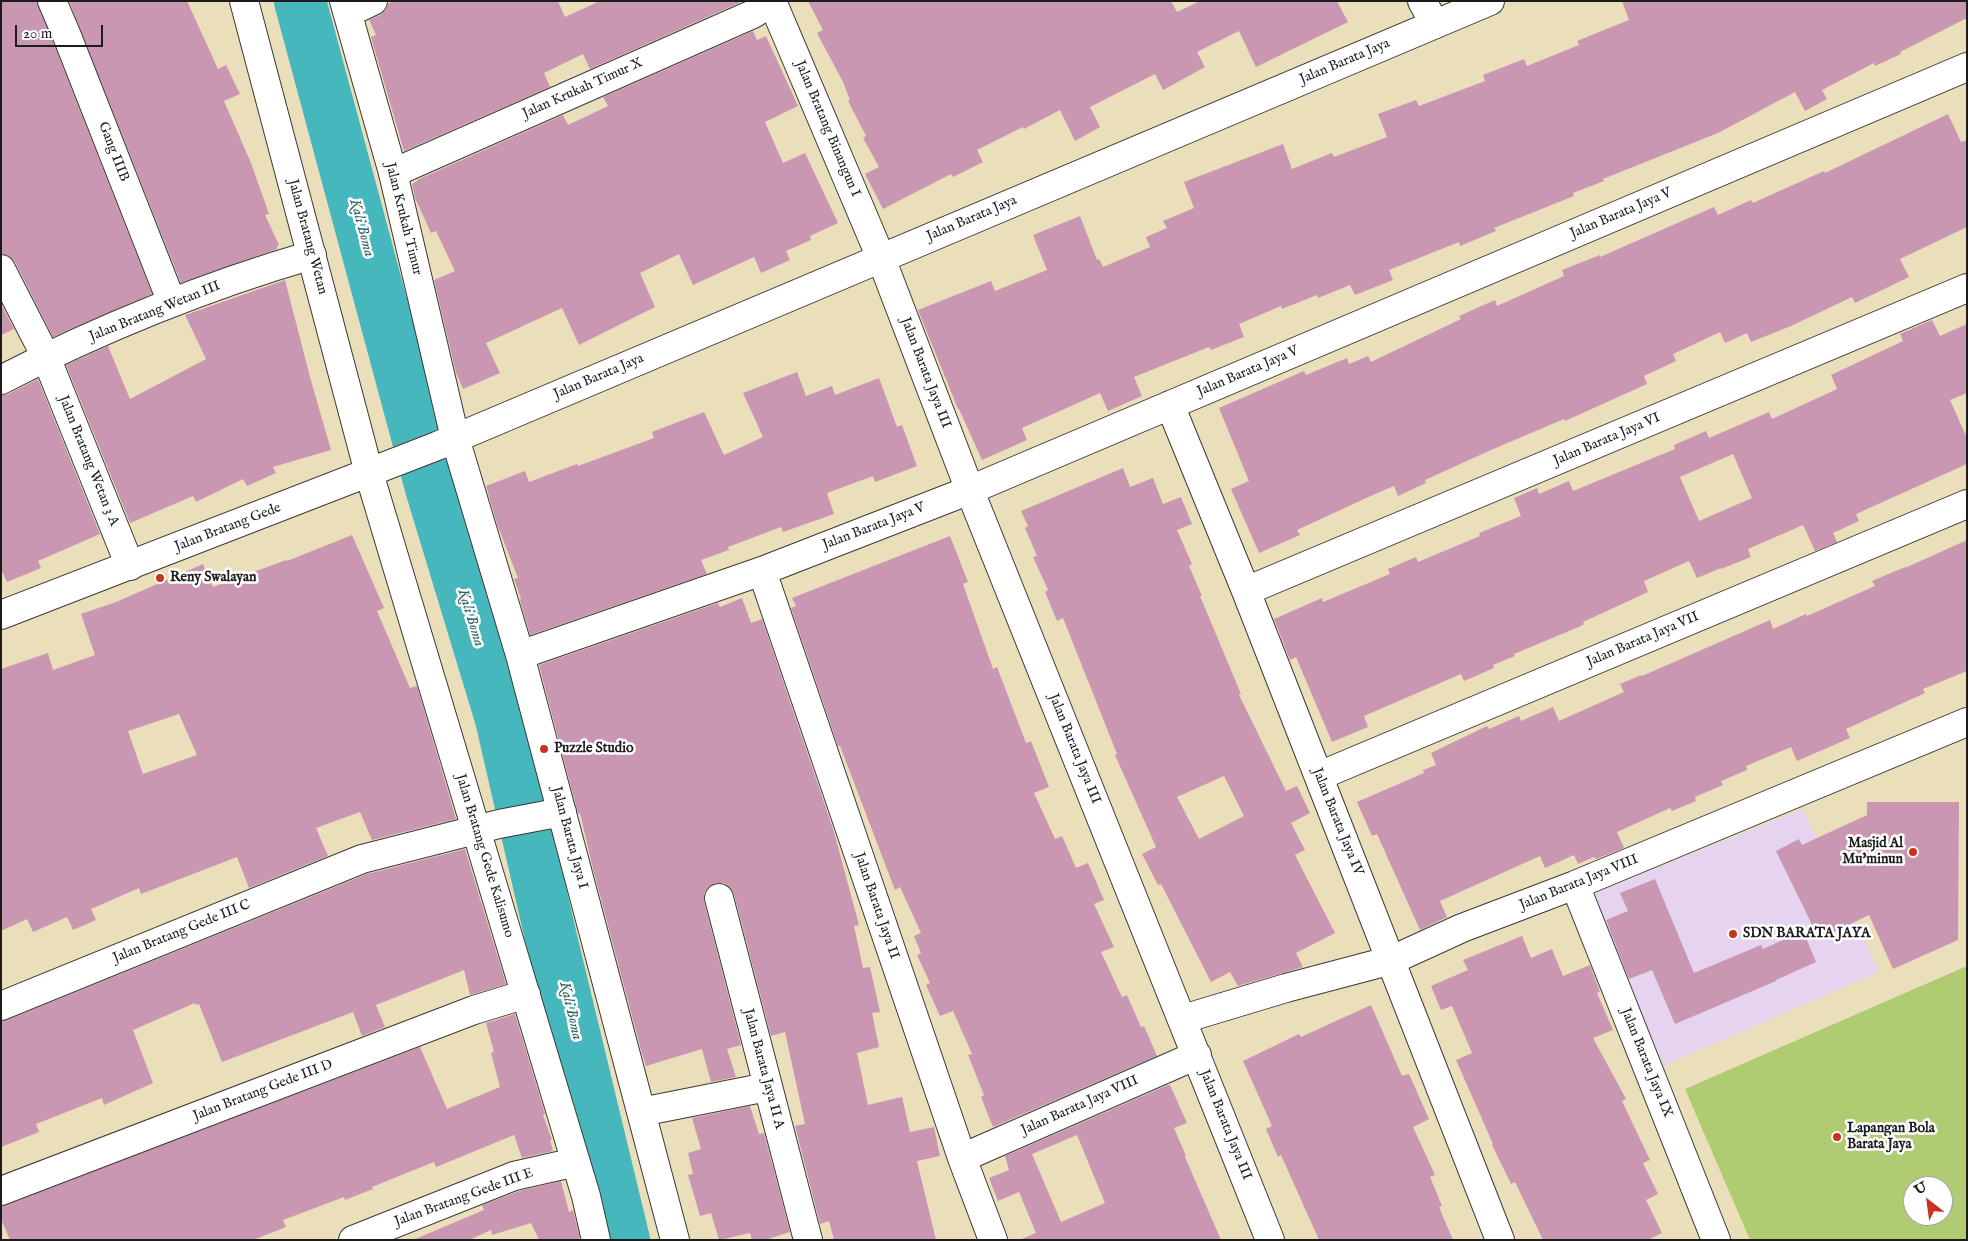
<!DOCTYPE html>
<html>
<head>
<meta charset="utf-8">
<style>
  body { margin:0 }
  #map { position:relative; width:1968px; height:1241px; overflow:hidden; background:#ebdebb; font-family:"IM FELL English",serif }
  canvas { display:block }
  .frame { position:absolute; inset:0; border:2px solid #1c1c1c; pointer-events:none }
  .north { position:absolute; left:1903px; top:1176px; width:50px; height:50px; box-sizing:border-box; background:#fff; border:1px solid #a4a4a4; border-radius:50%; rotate:330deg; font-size:14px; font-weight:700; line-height:20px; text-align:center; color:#1c1c1c }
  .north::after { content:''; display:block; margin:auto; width:18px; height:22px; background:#c8321e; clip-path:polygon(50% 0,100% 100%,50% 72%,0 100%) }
  .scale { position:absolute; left:15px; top:25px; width:88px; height:22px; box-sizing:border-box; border:2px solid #1c1c1c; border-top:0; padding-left:6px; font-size:15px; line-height:18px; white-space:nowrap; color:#1c1c1c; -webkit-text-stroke:4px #fff; paint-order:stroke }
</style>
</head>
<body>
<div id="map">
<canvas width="1968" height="1241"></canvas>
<div class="frame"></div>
<div class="north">U</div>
<div class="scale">20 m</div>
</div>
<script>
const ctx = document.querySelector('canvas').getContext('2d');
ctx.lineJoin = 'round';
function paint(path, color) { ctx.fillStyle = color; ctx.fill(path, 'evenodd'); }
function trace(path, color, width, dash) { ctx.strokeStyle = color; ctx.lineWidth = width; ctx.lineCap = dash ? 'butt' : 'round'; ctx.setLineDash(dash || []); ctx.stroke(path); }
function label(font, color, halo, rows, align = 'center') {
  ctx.font = font + ' "IM FELL English",serif'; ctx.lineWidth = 5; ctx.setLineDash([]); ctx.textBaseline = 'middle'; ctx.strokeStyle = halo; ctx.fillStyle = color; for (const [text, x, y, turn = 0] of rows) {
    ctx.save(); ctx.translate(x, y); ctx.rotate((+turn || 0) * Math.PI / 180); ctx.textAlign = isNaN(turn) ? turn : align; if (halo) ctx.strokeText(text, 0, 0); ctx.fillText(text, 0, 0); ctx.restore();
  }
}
const built = new Path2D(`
  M 1803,809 L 1879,972 L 1658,1068 L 1589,895 Z`);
const green = new Path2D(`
  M 1967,966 L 1967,1240 L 1750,1240 L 1685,1089 ZM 1913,1186 L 1943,1186 L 1943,1216 L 1913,1216 Z`);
const river = new Path2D(`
  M 300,1 L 431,488 L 501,719 L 552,942 L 624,1240`);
const building = new Path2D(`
  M 1,1 L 37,1 L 152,294 L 53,337 L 15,262 L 9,256 L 1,253 Z
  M 69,1 L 187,1 L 218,69 L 226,65 L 240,94 L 224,101 L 251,163 L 269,214 L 265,215 L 279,245 L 277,246 L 277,249 L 181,283 Z
  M 393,1 L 558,1 L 565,17 L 600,1 L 739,1 L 739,3 L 590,69 L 583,54 L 544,73 L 550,87 L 404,151 L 371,37 L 376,35 L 369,20 L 380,15 L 386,10 L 388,4 Z
  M 808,1 L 1171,1 L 1177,12 L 1200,1 L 1337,1 L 1348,22 L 1256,67 L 1239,31 L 1197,52 L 1205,67 L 1163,90 L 1155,74 L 1090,107 L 1100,127 L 1075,141 L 1060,110 L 1024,129 L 1023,127 L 977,150 L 983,162 L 953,177 L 951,174 L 883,209 L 865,174 L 879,167 L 863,138 L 866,136 L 848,101 L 850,100 L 843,82 L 817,33 L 823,30 Z
  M 1622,1 L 1967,1 L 1967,18 L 1900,52 L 1901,54 L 1875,66 L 1874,63 L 1822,90 L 1827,99 L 1805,111 L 1795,92 L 1718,133 L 1603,179 L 1604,181 L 1573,193 L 1574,196 L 1494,228 L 1496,231 L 1460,246 L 1459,242 L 1389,270 L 1393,280 L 1355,295 L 1350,285 L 1318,298 L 1317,295 L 1282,309 L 1281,306 L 1239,324 L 1244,337 L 1211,350 L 1209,347 L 1134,377 L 1142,396 L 1108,411 L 1100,393 L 1022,428 L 1027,440 L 982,460 L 959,409 L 958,409 L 918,310 L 991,281 L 995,291 L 1047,270 L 1033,235 L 1080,216 L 1097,260 L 1099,259 L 1103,267 L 1150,247 L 1146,237 L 1167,228 L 1163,221 L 1194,208 L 1184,182 L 1283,144 L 1292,169 L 1332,153 L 1334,157 L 1387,137 L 1378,114 L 1416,100 L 1419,106 L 1485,81 L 1483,75 L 1524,59 L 1527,66 L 1579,45 L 1577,41 L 1629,20 Z
  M 753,31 L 757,40 L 766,36 L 798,106 L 765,122 L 783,163 L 805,153 L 838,223 L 810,236 L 811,240 L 786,251 L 790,260 L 761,273 L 754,257 L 693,285 L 679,254 L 640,273 L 655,307 L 579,345 L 562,308 L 486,343 L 500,373 L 463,389 L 456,373 L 434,280 L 455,271 L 436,231 L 431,233 L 415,198 L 412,184 L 417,181 L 417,180 L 563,115 L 568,125 L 608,106 L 603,97 Z
  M 1948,114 L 1961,142 L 1967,140 L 1967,227 L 1900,259 L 1909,277 L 1855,303 L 1852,297 L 1791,326 L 1751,342 L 1747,333 L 1725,343 L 1720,332 L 1673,354 L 1676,361 L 1644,376 L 1647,384 L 1565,421 L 1564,419 L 1491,450 L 1425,480 L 1426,483 L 1398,496 L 1394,486 L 1375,494 L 1297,530 L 1300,535 L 1259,553 L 1231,489 L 1249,481 L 1219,408 L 1304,371 L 1306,375 L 1347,358 L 1349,364 L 1368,356 L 1371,362 L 1461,319 L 1459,316 L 1495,300 L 1497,306 L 1564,276 L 1562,270 L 1600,255 L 1600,257 L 1714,207 L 1718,215 L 1751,200 L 1753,203 L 1824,171 L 1825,173 Z
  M 285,280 L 310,377 L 331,450 L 273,467 L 276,473 L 247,486 L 243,479 L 196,502 L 193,496 L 130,523 L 66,365 L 108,346 L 130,399 L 206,359 L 185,315 Z
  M 1,304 L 14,329 L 1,335 Z
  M 1932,320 L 1940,336 L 1967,324 L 1967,393 L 1950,400 L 1967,438 L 1967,464 L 1856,514 L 1859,521 L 1833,533 L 1837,542 L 1815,551 L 1803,525 L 1748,549 L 1751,557 L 1721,569 L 1721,568 L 1697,578 L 1689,561 L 1644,581 L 1648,592 L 1583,622 L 1584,624 L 1581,626 L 1514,654 L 1515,656 L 1493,665 L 1494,668 L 1464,681 L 1461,674 L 1364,716 L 1368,727 L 1332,742 L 1296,657 L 1290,660 L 1274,619 L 1322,598 L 1323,602 L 1390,574 L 1388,569 L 1416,557 L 1418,562 L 1480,536 L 1479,533 L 1521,516 L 1514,498 L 1537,488 L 1539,494 L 1569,481 L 1573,491 L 1675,449 L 1674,445 L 1706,431 L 1709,438 L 1769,412 L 1772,419 L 1837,389 L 1831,375 L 1903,341 L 1900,334 ZM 1733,454 L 1752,498 L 1699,521 L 1680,477 Z
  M 797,372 L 806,396 L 832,386 L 835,395 L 879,378 L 897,427 L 902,425 L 917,466 L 875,482 L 873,476 L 827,493 L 834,514 L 783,532 L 781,527 L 728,547 L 729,550 L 701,560 L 707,574 L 530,635 L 520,600 L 521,599 L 514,579 L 518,578 L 497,524 L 486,486 L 525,471 L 529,482 L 577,464 L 578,466 L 654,438 L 652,432 L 704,412 L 724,455 L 763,437 L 743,393 Z
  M 38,379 L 100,534 L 38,561 L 41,568 L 7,582 L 1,569 L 1,395 L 8,394 Z
  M 1123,468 L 1130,487 L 1153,478 L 1163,504 L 1181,497 L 1192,524 L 1177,530 L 1192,564 L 1189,566 L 1202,596 L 1200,596 L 1241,694 L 1239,695 L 1286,791 L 1297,786 L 1310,813 L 1291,823 L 1305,850 L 1295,855 L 1335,933 L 1296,953 L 1303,967 L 1238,986 L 1230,972 L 1211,982 L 1161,884 L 1158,885 L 1142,854 L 1156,847 L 1115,755 L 1117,754 L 1063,618 L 1057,621 L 1045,592 L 1048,590 L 1033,557 L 1037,556 L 1025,528 L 1028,526 L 1021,511 ZM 1224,776 L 1244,816 L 1199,839 L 1177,797 Z
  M 352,535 L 384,608 L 377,611 L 410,688 L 417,686 L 456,819 L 372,840 L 360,812 L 316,828 L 328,856 L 249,888 L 237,857 L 141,894 L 139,888 L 91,909 L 96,920 L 73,930 L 67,917 L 33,932 L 27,919 L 1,931 L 1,669 L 48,653 L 53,670 L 95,655 L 81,614 L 116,602 L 203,564 L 213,587 L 286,560 L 287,561 ZM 179,714 L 197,755 L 143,774 L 128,731 Z
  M 950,536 L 968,582 L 963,584 L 993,669 L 997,667 L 1026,743 L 1031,741 L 1049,787 L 1034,793 L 1055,839 L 1062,836 L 1076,868 L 1088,863 L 1104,900 L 1094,904 L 1114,947 L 1101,952 L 1122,997 L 1127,995 L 1141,1027 L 1144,1026 L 1157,1056 L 993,1127 L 981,1097 L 984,1095 L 968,1055 L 972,1054 L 953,1011 L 940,1016 L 926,985 L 930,983 L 917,955 L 921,953 L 914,936 L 921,933 L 900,887 L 895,890 L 840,746 L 838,746 L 791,608 L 796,606 L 792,598 Z
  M 1967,540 L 1967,671 L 1923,689 L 1925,693 L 1846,729 L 1850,738 L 1797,761 L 1791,747 L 1746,766 L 1747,770 L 1721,781 L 1723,785 L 1695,797 L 1696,801 L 1672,811 L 1670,808 L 1617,832 L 1624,848 L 1596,859 L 1594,857 L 1578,864 L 1574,855 L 1545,868 L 1540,856 L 1440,901 L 1447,917 L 1420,930 L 1377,834 L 1372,836 L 1357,802 L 1424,773 L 1423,770 L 1436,765 L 1431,753 L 1487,726 L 1489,729 L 1519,716 L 1521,721 L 1553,707 L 1559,721 L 1624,692 L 1620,684 L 1641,675 L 1642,676 L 1770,620 L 1773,629 L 1806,614 L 1807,616 L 1875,586 L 1872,581 L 1905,567 L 1905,568 Z
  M 742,598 L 751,623 L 762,619 L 834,832 L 859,925 L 854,926 L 863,968 L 870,967 L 880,1012 L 872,1013 L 879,1047 L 857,1053 L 868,1105 L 902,1097 L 910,1132 L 934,1127 L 940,1156 L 917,1161 L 936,1240 L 834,1240 L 829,1221 L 820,1224 L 795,1126 L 805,1124 L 785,1032 L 771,1036 L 734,894 L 730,887 L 724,883 L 716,883 L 708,887 L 704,893 L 704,901 L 741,1045 L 727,1049 L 736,1077 L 711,1082 L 702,1049 L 646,1066 L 641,1050 L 593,869 L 580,813 L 578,814 L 539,665 L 718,603 L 720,607 Z
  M 1867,802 L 1959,802 L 1958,940 L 1893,969 L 1869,915 L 1819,939 L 1776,851 L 1799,839 L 1802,845 L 1867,815 Z
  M 465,849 L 506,984 L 470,995 L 464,970 L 376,1005 L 385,1027 L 362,1036 L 353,1012 L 222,1062 L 199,1004 L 196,1005 L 195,1003 L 133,1030 L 153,1083 L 104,1105 L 102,1098 L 36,1124 L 39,1132 L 1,1147 L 1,1021 L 7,1020 L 367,874 Z
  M 1655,879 L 1694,973 L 1761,945 L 1763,949 L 1803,931 L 1816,962 L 1776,980 L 1776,981 L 1675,1024 L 1652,970 L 1629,979 L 1606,920 L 1628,911 L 1620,893 Z
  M 1522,936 L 1531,958 L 1552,949 L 1563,976 L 1590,965 L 1600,992 L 1597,993 L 1613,1030 L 1593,1038 L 1626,1099 L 1622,1101 L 1650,1160 L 1643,1163 L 1658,1194 L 1646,1200 L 1662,1233 L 1648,1240 L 1543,1240 L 1515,1182 L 1511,1184 L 1492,1145 L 1493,1144 L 1456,1060 L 1472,1053 L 1452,1006 L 1441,1010 L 1431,986 L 1468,970 L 1463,960 Z
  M 1371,1005 L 1402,1076 L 1409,1074 L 1429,1119 L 1413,1127 L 1435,1175 L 1430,1177 L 1442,1206 L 1439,1207 L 1453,1240 L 1319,1240 L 1281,1155 L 1278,1157 L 1266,1129 L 1272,1126 L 1243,1061 L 1299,1034 L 1301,1037 Z
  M 515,1014 L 545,1114 L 543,1115 L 552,1140 L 550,1140 L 553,1151 L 522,1158 L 514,1135 L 436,1167 L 434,1162 L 372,1187 L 373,1189 L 345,1200 L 344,1197 L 283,1220 L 286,1227 L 253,1240 L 10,1240 L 1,1219 L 1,1206 L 420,1047 L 447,1109 L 500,1087 L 491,1053 L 494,1052 L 486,1023 Z
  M 1168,1085 L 1170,1085 L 1187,1123 L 1174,1128 L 1186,1156 L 1185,1157 L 1221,1240 L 1019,1240 L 1036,1233 L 1019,1192 L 998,1201 L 989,1178 L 1009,1170 L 1005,1156 ZM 1077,1135 L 1105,1203 L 1061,1222 L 1032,1154 Z
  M 750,1106 L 759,1134 L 764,1133 L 790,1232 L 765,1240 L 752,1240 L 750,1233 L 719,1240 L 711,1213 L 700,1216 L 688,1175 L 693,1174 L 688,1153 L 701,1149 L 692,1118 Z
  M 561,1181 L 569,1212 L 573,1210 L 580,1238 L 576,1240 L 539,1240 L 531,1223 L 492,1235 L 491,1230 L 469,1240 L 413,1240 L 484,1210 L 482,1205 L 519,1191 Z`);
const street = new Path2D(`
  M 52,1 L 67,36 L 172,303
  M 772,1 L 881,258 L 974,501 L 1270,1240
  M 1422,1 L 1435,24
  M 348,13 L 373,1
  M 393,173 L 753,14 L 772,2
  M 1,269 L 46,357 L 130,566
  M 1,380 C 97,330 208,285 312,255
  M 1170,405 L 1246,591 L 1500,1240
  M 455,438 L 520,655 L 675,1240
  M 369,473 L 586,1196 L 596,1240
  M 762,571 L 962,1158 L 993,1240
  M 1246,591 L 1967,288
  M 520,655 L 762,571 L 970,490 L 1967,67
  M 1319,776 L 1967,504
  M 1575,885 L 1716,1240
  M 719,898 L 808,1240
  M 1,1006 L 362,859 L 499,824 L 562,812
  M 1183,1019 L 1286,988 L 1392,960 L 1462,928 L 1575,885 L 1967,722
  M 641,1112 L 767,1087
  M 962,1158 L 1197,1055
  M 1,1191 L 474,1010 L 526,994
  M 353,1240 L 514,1176 L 576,1162`);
const secondary = new Path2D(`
  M 244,1 L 369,473
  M 344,1 L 393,173 L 455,438
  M 1,615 L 437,446 L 1490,1`);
const markers = [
  [160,578,5,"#c8321e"],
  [544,749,5,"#c8321e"],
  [1913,852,5,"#c8321e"],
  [1733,934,5,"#c8321e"],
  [1837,1137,5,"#c8321e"]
];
const streetNames = [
  ["Jalan Barata Jaya",1345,62,-23],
  ["Jalan Krukah Timur X",583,89,-24],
  ["Jalan Bratang Binangun I",827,129,67],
  ["Gang IIIB",113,152,69],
  ["Jalan Barata Jaya V",1621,214,-23],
  ["Jalan Krukah Timur",403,219,76],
  ["Jalan Barata Jaya",972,219,-23],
  ["Jalan Bratang Wetan",307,237,75],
  ["Jalan Bratang Wetan III",155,312,-22],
  ["Jalan Barata Jaya V",1248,372,-23],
  ["Jalan Barata Jaya III",925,373,69],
  ["Jalan Barata Jaya",599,377,-23],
  ["Jalan Barata Jaya VI",1607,440,-23],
  ["Jalan Bratang Wetan 3 A",88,461,68],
  ["Jalan Barata Jaya V",874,527,-21],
  ["Jalan Bratang Gede",228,528,-21],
  ["Jalan Barata Jaya VII",1643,640,-23],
  ["Jalan Barata Jaya III",1074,749,68],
  ["Jalan Barata Jaya IV",1337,822,68],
  ["Jalan Barata Jaya I",569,838,75],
  ["Jalan Bratang Gede Kalisumo",484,856,73],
  ["Jalan Barata Jaya VIII",1579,883,-22],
  ["Jalan Barata Jaya II",876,906,71],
  ["Jalan Bratang Gede III C",182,932,-22],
  ["Jalan Barata Jaya IX",1646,1063,68],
  ["Jalan Barata Jaya II A",763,1069,75],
  ["Jalan Bratang Gede III D",263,1091,-21],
  ["Jalan Barata Jaya VIII",1080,1106,-24],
  ["Jalan Barata Jaya III",1225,1125,68],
  ["Jalan Bratang Gede III E",464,1198,-20]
];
const poiNames = [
  ["Reny Swalayan",170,578],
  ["Puzzle Studio",554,749],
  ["Masjid Al",1903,844,"right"],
  ["Mu'minun",1903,860,"right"],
  ["SDN BARATA JAYA",1743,934],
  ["Lapangan Bola",1847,1129],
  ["Barata Jaya",1847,1145]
];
const waterNames = [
  ["Kali Boma",361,228,75],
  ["Kali Boma",470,618,73],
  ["Kali Boma",570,1011,77]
];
paint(built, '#e6d3f0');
paint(green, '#b0cc73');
trace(river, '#47b7be', 52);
paint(building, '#ca97b3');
trace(street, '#3b3934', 30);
trace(secondary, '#3b3934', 30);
trace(street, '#fff', 28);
trace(secondary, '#fff', 28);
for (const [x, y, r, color] of markers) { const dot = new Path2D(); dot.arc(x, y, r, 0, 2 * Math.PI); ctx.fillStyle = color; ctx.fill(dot); trace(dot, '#fff', 2); }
label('14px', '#1c1c1c', '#fff', streetNames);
label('bold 14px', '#1c1c1c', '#fff', poiNames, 'left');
label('italic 15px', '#2f6265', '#fff', waterNames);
</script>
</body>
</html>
